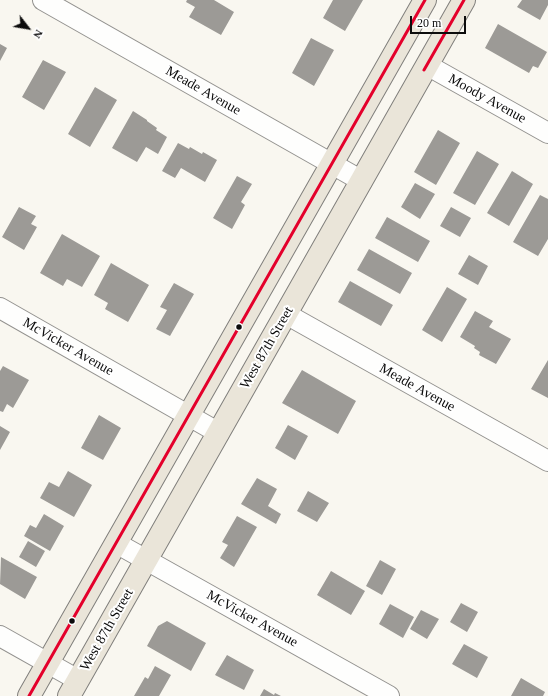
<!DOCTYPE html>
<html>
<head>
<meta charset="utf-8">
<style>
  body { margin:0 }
  #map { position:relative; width:548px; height:696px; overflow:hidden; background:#f9f7f0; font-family:"Times New Roman",serif }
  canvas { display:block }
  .north { position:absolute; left:8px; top:8px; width:40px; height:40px; -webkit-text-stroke:3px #fff; paint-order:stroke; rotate:121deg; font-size:11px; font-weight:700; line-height:16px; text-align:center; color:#0c0c0c }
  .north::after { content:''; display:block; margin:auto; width:14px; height:18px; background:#0c0c0c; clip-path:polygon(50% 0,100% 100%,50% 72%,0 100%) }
  .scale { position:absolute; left:410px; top:16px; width:56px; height:18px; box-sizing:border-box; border:2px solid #0c0c0c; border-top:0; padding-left:5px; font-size:12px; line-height:14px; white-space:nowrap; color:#0c0c0c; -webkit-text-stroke:3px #fff; paint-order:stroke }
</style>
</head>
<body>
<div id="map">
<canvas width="548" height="696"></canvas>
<div class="north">N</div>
<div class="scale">20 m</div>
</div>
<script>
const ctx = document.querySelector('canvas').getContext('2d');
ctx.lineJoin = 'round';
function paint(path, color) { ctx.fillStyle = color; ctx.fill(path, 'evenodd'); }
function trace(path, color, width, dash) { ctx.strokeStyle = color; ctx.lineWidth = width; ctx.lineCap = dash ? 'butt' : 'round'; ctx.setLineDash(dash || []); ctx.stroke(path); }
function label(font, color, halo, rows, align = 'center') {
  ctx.font = font + ' "Times New Roman",serif'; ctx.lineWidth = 4; ctx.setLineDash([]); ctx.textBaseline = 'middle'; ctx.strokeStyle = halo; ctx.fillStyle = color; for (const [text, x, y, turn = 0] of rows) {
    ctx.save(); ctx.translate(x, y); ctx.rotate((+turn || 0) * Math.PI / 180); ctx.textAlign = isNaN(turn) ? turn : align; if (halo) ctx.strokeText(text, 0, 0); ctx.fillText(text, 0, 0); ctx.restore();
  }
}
const building = new Path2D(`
  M 187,0 L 214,0 L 234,12 L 221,35 L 189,17 L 195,7 L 186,2 Z
  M 333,0 L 363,0 L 345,31 L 323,18 Z
  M 522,0 L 548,0 L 548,5 L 540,20 L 517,7 Z
  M 498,24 L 547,52 L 538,68 L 533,66 L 529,73 L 485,48 Z
  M 311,38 L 334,50 L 314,86 L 292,73 Z
  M 0,44 L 7,48 L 0,61 Z
  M 43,60 L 66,72 L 44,110 L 22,97 Z
  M 95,87 L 117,100 L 90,147 L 68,134 Z
  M 133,111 L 147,120 L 147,121 L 157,128 L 156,130 L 167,137 L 158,154 L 146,147 L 137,162 L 112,148 Z
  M 438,130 L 460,143 L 436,185 L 414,172 Z
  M 178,143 L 189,149 L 190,147 L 202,154 L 203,152 L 217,160 L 205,182 L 181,168 L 175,178 L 162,171 Z
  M 477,151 L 499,164 L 475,205 L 453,193 Z
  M 512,171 L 533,184 L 509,226 L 487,213 Z
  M 237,176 L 252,184 L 241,202 L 245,205 L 232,229 L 213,218 Z
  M 415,183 L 435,194 L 420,219 L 401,207 Z
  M 540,195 L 548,199 L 548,239 L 538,256 L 513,242 Z
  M 19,207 L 36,216 L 31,224 L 37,227 L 24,250 L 2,237 Z
  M 451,207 L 471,218 L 460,237 L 440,226 Z
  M 387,217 L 430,241 L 418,262 L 375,238 Z
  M 62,234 L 100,256 L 82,287 L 67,279 L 63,286 L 40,273 Z
  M 369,249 L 412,273 L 400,294 L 357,270 Z
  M 469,255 L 488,266 L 478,285 L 458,274 Z
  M 111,263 L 149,285 L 128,322 L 105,309 L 108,303 L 94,295 Z
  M 350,281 L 393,305 L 381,326 L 338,302 Z
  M 174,283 L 194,294 L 170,336 L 156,329 L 167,310 L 160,307 Z
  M 447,287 L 467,299 L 442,342 L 422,330 Z
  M 475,311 L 493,321 L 489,327 L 511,339 L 496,364 L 479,355 L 480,352 L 474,348 L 475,346 L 460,337 Z
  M 548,360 L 548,398 L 531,389 Z
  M 3,366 L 29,380 L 13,408 L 7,404 L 3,412 L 0,411 L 0,371 Z
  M 302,370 L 356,401 L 338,434 L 282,403 Z
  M 99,415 L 121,428 L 103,460 L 81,448 Z
  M 288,425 L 308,436 L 295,460 L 275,448 Z
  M 0,426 L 10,432 L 0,450 Z
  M 68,471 L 92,485 L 74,517 L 40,498 L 49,482 L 59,487 Z
  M 257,478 L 277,489 L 268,506 L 281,514 L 276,524 L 241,504 Z
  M 308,491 L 329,503 L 317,522 L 297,511 Z
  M 44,514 L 64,526 L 50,551 L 24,536 L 30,525 L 36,528 Z
  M 237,516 L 257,527 L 234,567 L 220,558 L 228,545 L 222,542 Z
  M 28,541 L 45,551 L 36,567 L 19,557 Z
  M 1,557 L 37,577 L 25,599 L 0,584 Z
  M 380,560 L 396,569 L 382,595 L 366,586 Z
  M 331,571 L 365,591 L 351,615 L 317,595 Z
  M 461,603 L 478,612 L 467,632 L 450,622 Z
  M 390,604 L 414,617 L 403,638 L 379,624 Z
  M 421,610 L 439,619 L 427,639 L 410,629 Z
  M 167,621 L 206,643 L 191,671 L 147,646 L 158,626 Z
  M 464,644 L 488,657 L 477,678 L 452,664 Z
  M 227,655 L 254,670 L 244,690 L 215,675 Z
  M 155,666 L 171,675 L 159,696 L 134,696 L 145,677 L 148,679 Z
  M 521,678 L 545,692 L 543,696 L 511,696 Z
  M 264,689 L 274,695 L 275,693 L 281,696 L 260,696 Z`);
const minor = new Path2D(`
  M 43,0 L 362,181
  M 427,65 L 548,133
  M 0,308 L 219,433
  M 286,314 L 548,461
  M 116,543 L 389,696
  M 0,636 L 78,680`);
const major = new Path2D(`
  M 29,696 L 425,0
  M 69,696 L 464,0`);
const bus1 = new Path2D(`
  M 424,70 L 464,0
  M 29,696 L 425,0`);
const markers = [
  [239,327,3.5,"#0c0c0c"],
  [72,621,3.5,"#0c0c0c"]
];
const streetNames = [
  ["Meade Avenue",203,91,30],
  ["Moody Avenue",487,99,29],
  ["McVicker Avenue",68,347,30],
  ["West 87th Street",267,348,-60],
  ["Meade Avenue",417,388,29],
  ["McVicker Avenue",252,619,29],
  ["West 87th Street",107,630,-60]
];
paint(building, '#9c9a96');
trace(minor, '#93928f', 22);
trace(major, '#807f7c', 24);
trace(minor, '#fefefd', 20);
trace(major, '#eae5d9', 22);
trace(bus1, '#e4002b', 3);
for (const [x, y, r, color] of markers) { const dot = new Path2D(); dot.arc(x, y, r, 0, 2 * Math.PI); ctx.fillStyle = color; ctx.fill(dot); trace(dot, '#fff', 1.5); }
label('14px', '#0c0c0c', '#fff', streetNames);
</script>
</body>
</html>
